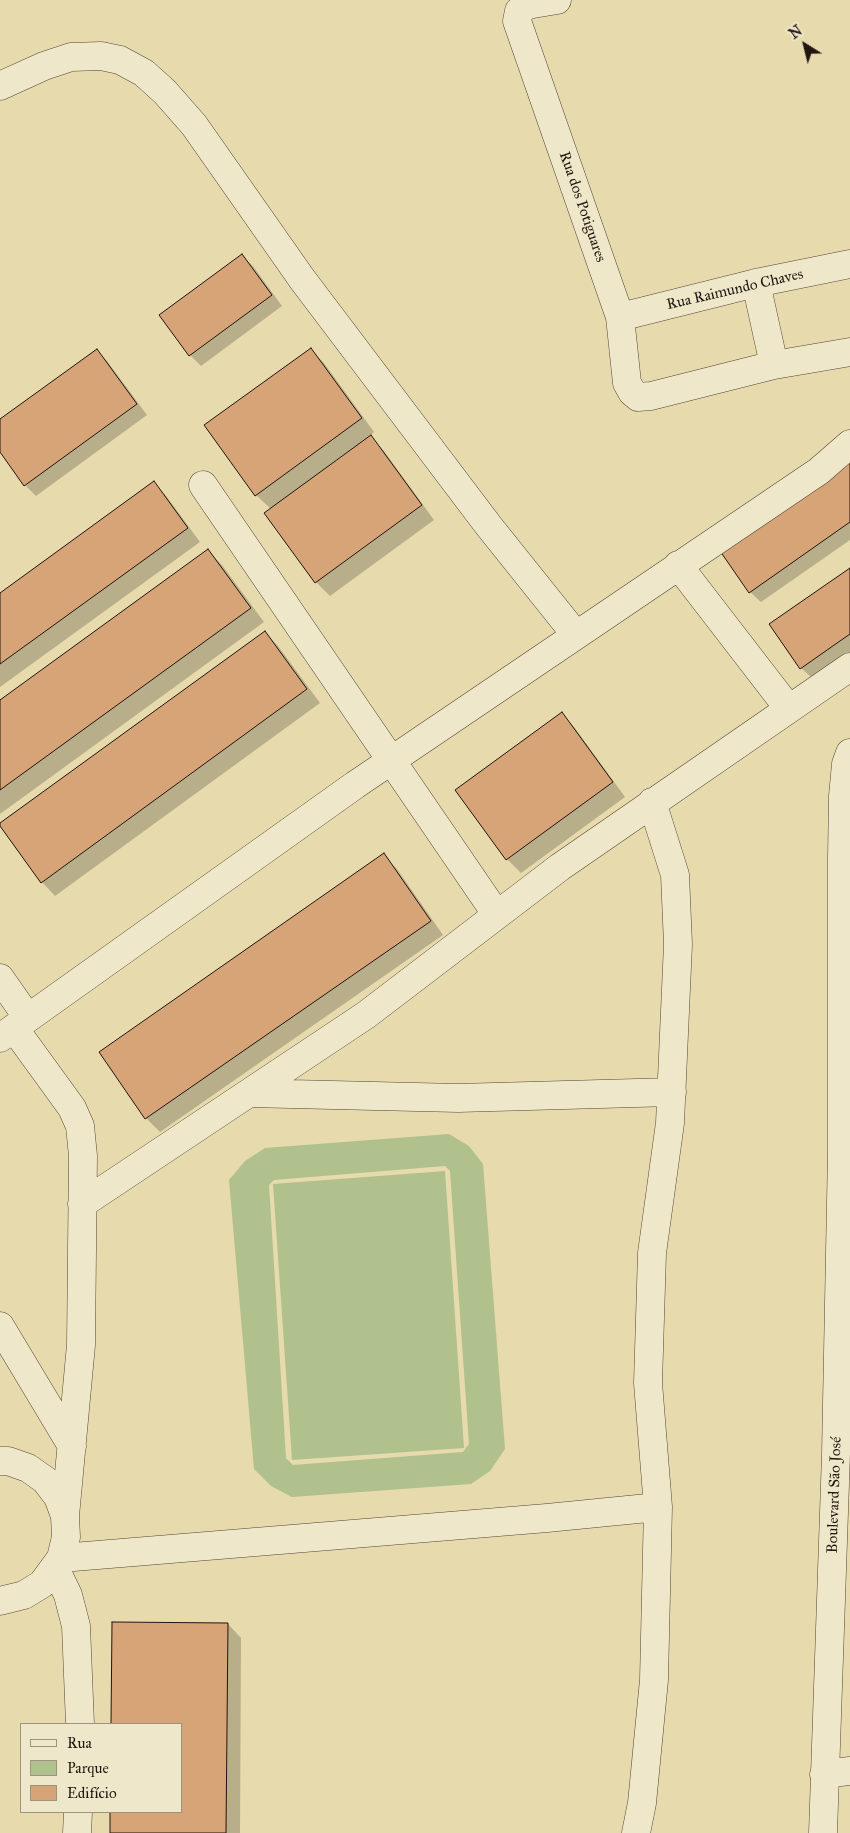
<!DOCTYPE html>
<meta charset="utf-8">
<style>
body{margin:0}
#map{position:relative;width:850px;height:1833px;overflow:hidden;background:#e7daac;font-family:"IM FELL Great Primer",serif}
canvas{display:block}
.legend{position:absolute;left:20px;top:1723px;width:162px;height:90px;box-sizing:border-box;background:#efe7c9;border:1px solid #9d937f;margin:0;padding:6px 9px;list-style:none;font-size:15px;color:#211510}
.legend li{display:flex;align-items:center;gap:10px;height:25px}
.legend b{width:25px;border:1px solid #9d937f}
.north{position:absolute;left:780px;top:20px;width:50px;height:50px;-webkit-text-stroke:4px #efe7c9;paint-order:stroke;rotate:324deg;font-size:14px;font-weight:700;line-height:20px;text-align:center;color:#211510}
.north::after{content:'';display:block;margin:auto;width:18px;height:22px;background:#211510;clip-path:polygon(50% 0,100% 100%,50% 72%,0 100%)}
</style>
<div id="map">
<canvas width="850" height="1833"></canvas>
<ul class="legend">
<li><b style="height:6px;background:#efe7c9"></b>Rua</li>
<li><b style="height:14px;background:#b0c18d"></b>Parque</li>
<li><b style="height:14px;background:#d6a476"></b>Edifício</li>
</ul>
<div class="north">N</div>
</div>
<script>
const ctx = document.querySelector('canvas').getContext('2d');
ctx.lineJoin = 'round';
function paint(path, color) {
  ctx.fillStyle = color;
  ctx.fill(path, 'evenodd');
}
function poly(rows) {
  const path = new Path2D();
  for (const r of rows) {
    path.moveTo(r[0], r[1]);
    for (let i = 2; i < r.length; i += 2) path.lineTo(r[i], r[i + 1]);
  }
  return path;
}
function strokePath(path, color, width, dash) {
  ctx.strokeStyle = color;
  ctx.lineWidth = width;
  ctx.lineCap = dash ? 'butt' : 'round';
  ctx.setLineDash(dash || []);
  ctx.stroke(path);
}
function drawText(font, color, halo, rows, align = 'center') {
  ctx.font = font + ' "IM FELL Great Primer",serif';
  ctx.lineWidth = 4;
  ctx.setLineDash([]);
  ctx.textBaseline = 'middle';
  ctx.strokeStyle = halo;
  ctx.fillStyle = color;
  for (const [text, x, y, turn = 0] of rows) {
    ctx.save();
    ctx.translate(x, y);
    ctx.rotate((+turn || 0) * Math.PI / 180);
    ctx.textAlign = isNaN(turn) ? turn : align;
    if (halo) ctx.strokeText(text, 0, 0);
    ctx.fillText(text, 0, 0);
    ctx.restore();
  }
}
paint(poly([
 [449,1134,469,1146,483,1164,505,1449,490,1471,471,1484,292,1497,271,1486,254,1469,229,1180,245,1161,265,1148],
 [445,1166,450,1171,469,1444,463,1452,293,1465,286,1458,269,1185,274,1180],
 [445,1171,464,1448,292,1460,273,1184]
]), '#b0c18d');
paint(poly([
 [242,256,253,266,282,306,201,366,190,355],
 [311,350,324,363,374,432,369,436,384,451,434,520,330,596,316,582,271,509,256,495],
 [97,351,107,361,147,415,36,496,25,485,0,450,0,421],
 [850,458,850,540,761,602,750,592],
 [154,483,167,497,200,542,0,687,0,595],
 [208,551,222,565,264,622,0,814,0,702],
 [850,570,850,652,812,678,801,668],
 [265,632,278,646,320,703,55,896,42,882],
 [562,714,575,728,625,797,521,873,507,859],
 [383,855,397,869,443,935,160,1132,146,1118],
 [114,1624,228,1624,241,1638,240,1833,111,1833,112,1812,181,1812,181,1724,113,1724]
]), '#0003');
const building = poly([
 [242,254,272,295,189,356,159,315,242,254],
 [311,348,362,418,255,496,204,425,311,348],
 [97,349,137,404,24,486,0,452,0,419,97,349],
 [371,435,422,505,315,583,264,513,371,435],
 [850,457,850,522,749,593,718,548,850,457],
 [154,481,188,528,0,664,0,593,154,481],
 [208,549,251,608,0,790,0,700,208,549],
 [850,568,850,634,800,669,769,624,850,568],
 [265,631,307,689,41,883,0,826,0,823,265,631],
 [562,712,613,782,506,860,455,790,562,712],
 [384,853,431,921,145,1119,99,1052,384,853],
 [112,1622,228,1623,226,1833,110,1833,110,1812,181,1812,181,1724,111,1724,112,1622]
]);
paint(building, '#d6a476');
strokePath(building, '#211510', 1);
const minor = poly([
 [557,0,527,5,519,11,517,21,620,317,627,383,632,392,638,397,651,396,774,365,850,352],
 [0,86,44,66,71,57,101,56,120,60,144,73,165,92,194,125,302,279,488,525,576,635],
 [756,283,774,365],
 [620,317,756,283,850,264],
 [203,485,497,915],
 [678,565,789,709],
 [0,978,28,1018],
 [0,1038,355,785,819,471,850,444],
 [249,1093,458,1098,672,1092],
 [82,1204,366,1015,560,867,850,667],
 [0,1326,72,1446],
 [0,1461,8,1461,28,1468,45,1480,58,1497,65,1516],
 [61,1558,547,1518,658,1507],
 [55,1568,68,1595,76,1626,80,1724],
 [0,1601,24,1595,42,1584,61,1558,66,1537,65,1516,81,1345,83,1156,80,1126,72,1108,14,1028],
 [824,1774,850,1771],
 [77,1833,78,1812],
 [636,1833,642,1803,654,1680,658,1507,648,1383,652,1253,670,1123,678,944,675,875,652,802],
 [823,1833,836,1454,842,1152,842,858,843,796,846,764,850,753]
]);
strokePath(minor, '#524637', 29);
strokePath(minor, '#efe7c9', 28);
drawText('15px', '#211510', '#efe7c9', [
 ["Rua dos Potiguares",582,207,71],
 ["Rua Raimundo Chaves",735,290,-13],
 ["Boulevard São José",835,1495,-88]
]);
</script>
